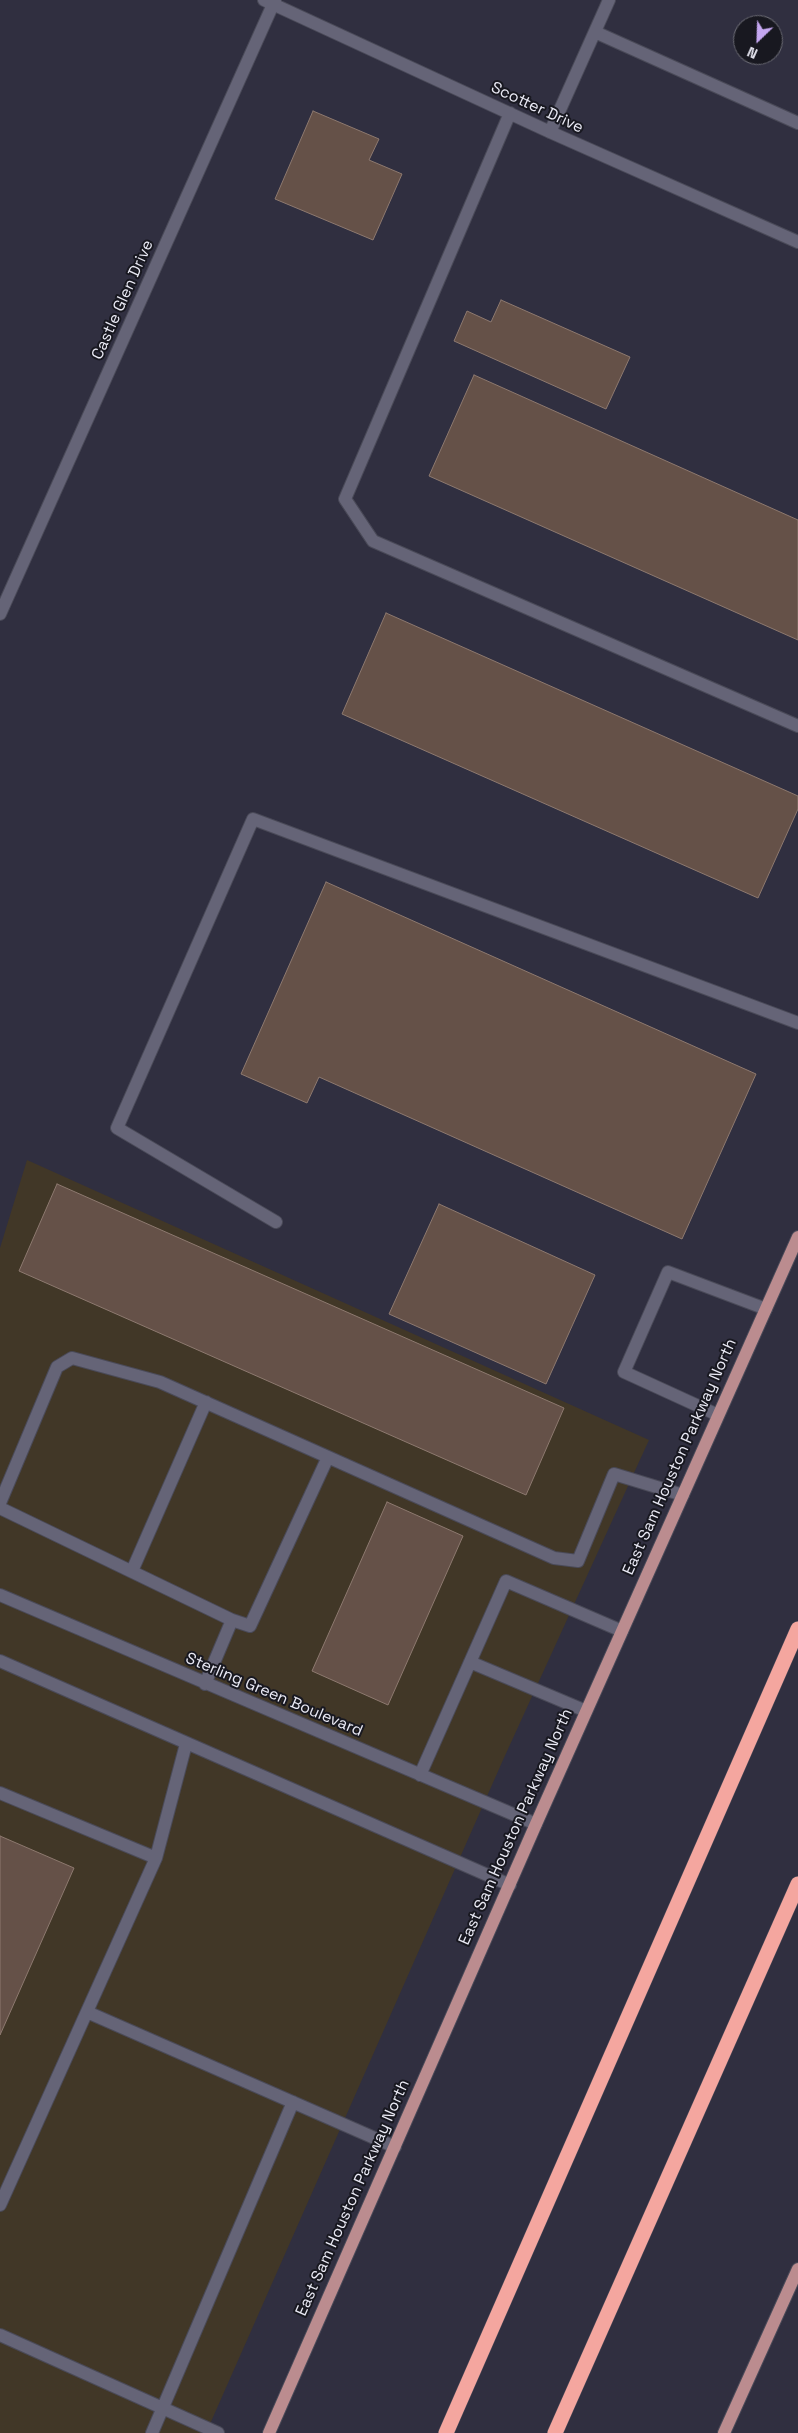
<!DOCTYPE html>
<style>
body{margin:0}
#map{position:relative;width:798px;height:2433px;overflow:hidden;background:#302f40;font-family:"Space Grotesk",sans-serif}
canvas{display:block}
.north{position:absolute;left:733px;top:15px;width:50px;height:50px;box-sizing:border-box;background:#181820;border:1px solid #6c6c75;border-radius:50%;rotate:204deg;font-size:14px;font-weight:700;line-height:20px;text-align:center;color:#eaeaf5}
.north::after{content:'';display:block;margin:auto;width:18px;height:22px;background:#c5a7f1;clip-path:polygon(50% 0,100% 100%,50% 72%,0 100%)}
</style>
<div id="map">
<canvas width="798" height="2433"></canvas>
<div class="north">N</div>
</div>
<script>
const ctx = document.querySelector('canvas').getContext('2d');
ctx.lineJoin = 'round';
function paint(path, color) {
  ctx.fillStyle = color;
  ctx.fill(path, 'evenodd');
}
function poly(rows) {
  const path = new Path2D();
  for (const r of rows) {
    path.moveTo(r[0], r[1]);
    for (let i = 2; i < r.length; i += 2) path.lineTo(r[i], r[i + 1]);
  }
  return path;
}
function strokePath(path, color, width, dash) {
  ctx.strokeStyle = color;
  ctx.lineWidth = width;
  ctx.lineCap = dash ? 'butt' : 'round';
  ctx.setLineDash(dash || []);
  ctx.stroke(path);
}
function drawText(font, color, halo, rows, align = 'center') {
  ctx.font = font + ' "Space Grotesk",sans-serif';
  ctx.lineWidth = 4;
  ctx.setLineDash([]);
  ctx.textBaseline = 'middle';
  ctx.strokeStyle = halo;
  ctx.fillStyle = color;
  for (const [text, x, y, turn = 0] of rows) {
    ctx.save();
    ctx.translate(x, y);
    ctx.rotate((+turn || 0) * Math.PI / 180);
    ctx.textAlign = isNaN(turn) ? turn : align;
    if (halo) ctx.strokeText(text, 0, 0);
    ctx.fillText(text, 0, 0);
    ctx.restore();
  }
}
paint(poly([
 [27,1160,649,1440,503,1760,206,2433,0,2433,0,1248]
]), '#413727');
const building = poly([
 [313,111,379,139,369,160,402,174,373,240,275,199,313,111],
 [501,300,630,357,606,409,454,341,467,311,491,322,501,300],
 [474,375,798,520,798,640,429,476,474,375],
 [386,613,798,796,798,809,758,898,342,714,386,613],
 [326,882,756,1074,682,1239,319,1077,307,1103,241,1074,326,882],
 [57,1184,564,1408,526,1495,19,1271,57,1184],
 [439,1204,595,1275,546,1384,389,1314,439,1204],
 [387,1502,463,1536,388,1705,312,1671,387,1502],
 [0,1836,74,1868,0,2035,0,1836]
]);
paint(building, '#655148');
strokePath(building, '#8d796f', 1);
const minor = poly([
 [264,0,550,132,798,242],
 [595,32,798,123],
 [510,113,345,499,373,541,798,726],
 [550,132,609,0],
 [0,614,275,0],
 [276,1222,117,1128,253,819,798,1023],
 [718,1415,624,1372,668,1272,766,1309],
 [0,1503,57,1367,72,1358,160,1382,554,1558,578,1561,614,1474,683,1495],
 [0,1508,232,1620],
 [132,1571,206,1402],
 [0,1595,536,1824],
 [0,1661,510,1885],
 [470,1662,586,1711],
 [205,1684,232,1620,250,1626,328,1457],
 [420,1775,506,1581,622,1631],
 [0,1793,156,1858],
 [87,2012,395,2147],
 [0,2205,156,1858,186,1744],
 [0,2335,218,2433],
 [152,2433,293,2102]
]);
const major = poly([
 [269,2433,536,1824,798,1237],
 [724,2433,798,2269]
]);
const highway = poly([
 [446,2433,798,1629],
 [555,2433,798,1884]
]);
strokePath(minor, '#4a4a58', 14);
strokePath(major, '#4a4a58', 14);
strokePath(highway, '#4a4a58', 16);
strokePath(minor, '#656477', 12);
strokePath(major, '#bb8c8f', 12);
strokePath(highway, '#f4a69f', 15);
drawText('16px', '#eaeaf5', '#181820', [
 ["Scotter Drive",537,108,25],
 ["Castle Glen Drive",123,300,-66],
 ["East Sam Houston Parkway North",680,1457,-66],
 ["Sterling Green Boulevard",274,1695,23],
 ["East Sam Houston Parkway North",516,1827,-66],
 ["East Sam Houston Parkway North",353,2198,-66]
]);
</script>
